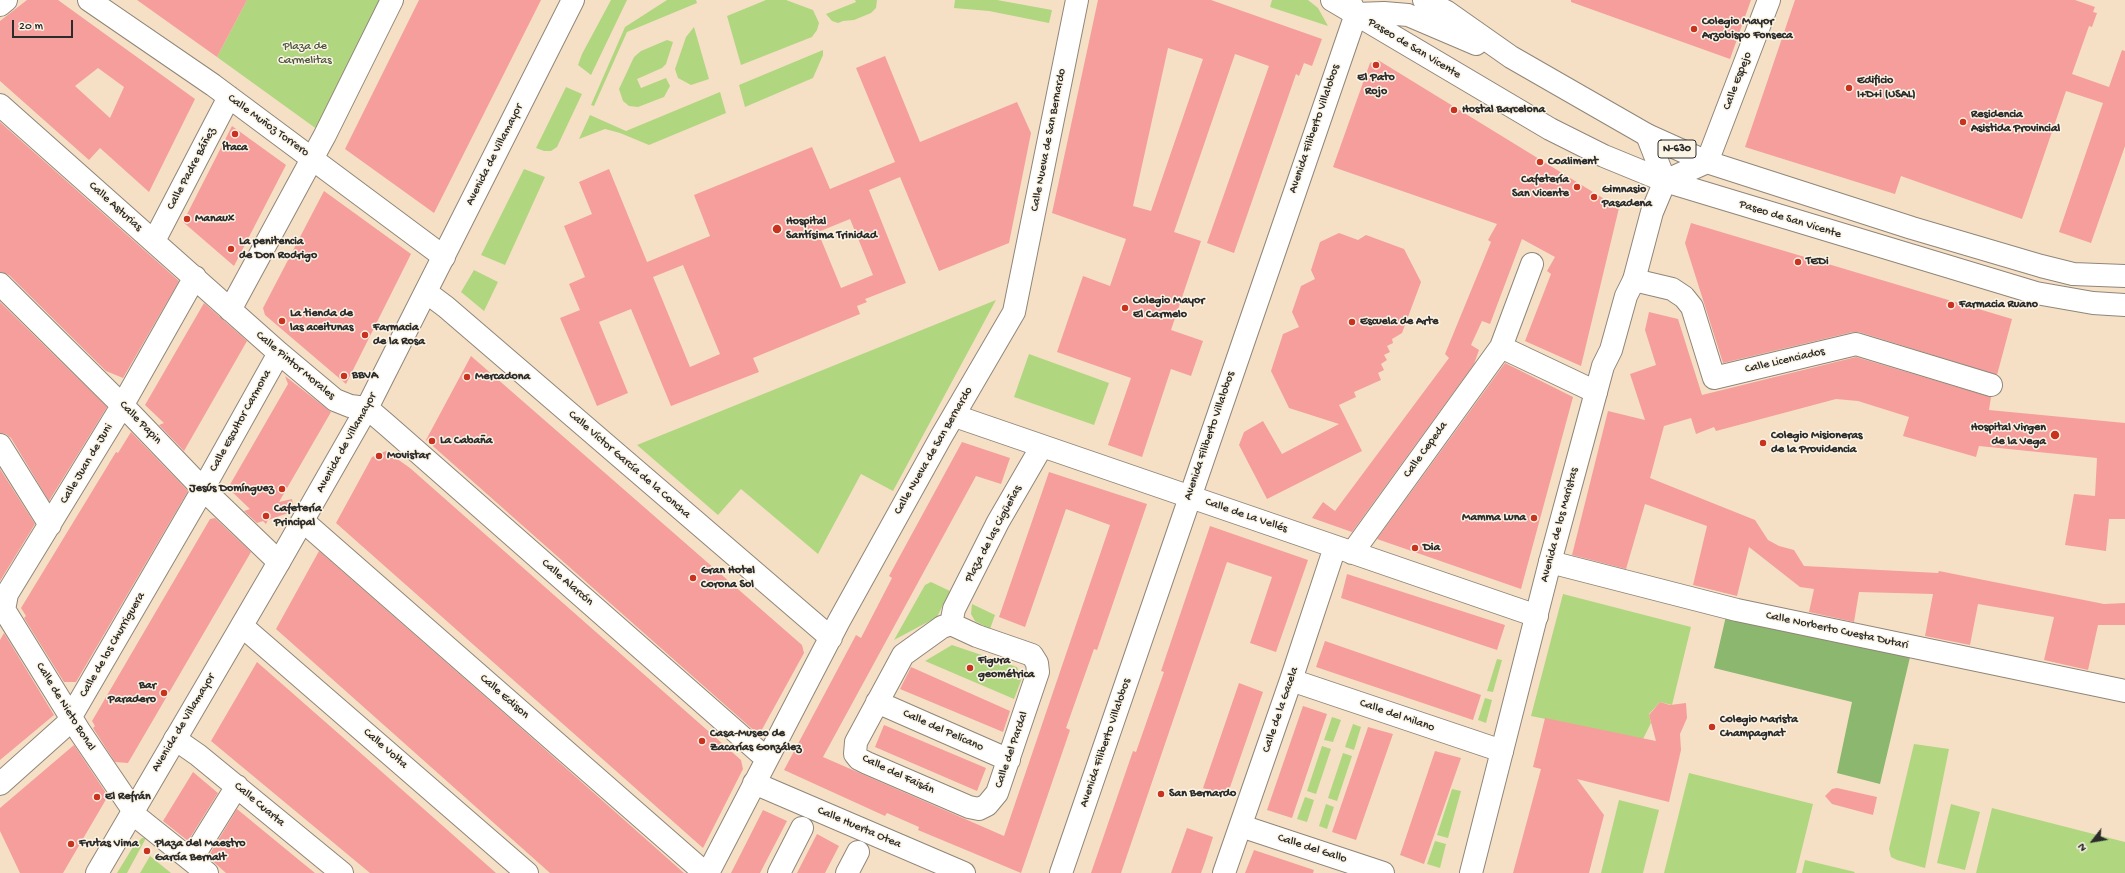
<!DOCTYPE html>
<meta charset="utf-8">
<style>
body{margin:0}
#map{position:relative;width:2125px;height:873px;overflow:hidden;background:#f5e0c6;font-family:"Gochi Hand",sans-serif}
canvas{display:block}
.north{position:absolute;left:2073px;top:821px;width:40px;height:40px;-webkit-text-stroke:3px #fcf5e5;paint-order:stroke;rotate:239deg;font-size:11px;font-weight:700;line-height:16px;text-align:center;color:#2b2b2b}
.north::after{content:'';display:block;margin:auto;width:14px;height:18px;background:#2b2b2b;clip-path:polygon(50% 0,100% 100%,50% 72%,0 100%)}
.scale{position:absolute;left:12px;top:20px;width:61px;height:18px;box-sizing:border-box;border:2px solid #2b2b2b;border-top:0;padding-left:5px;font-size:12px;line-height:14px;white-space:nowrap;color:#2b2b2b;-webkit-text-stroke:3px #fcf5e5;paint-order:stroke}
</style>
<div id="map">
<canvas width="2125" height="873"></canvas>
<div class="north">N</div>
<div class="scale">20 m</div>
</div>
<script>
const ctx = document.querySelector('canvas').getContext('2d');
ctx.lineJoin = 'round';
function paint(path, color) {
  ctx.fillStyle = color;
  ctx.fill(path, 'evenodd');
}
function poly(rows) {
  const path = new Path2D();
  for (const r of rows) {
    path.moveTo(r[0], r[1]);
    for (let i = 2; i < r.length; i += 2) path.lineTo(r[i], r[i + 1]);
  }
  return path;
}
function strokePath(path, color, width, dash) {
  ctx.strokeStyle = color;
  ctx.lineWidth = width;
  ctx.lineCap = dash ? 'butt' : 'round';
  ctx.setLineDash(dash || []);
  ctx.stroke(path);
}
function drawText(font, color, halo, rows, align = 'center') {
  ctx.font = font + ' "Gochi Hand",sans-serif';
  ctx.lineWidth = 3;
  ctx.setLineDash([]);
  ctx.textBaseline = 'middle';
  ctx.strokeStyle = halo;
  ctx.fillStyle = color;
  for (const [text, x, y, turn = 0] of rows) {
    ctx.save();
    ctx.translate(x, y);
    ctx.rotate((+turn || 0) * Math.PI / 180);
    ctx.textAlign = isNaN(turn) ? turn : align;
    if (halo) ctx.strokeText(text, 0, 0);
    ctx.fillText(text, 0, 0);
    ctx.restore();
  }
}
paint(poly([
 [247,0,392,0,325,135,217,57],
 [611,0,627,0,591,75,578,65,582,54],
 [667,0,696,0,697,3,627,32,594,106,591,105,625,27],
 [766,0,786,0,813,10,819,23,817,30,812,37,741,65,727,16],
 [855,0,877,0,876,8,871,13,854,20,843,21,838,23,832,21,826,14,856,2],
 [955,0,997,0,1052,10,1049,23,989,11,954,8],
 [1272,0,1308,0,1318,8,1328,26,1270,7],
 [694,27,709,79,691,85,678,78,675,69,686,37],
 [667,40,673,42,666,64,662,68,637,79,641,88,666,78,670,86,664,97,638,107,629,106,623,101,619,89,634,57,641,51],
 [823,50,823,55,813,78,745,107,739,85],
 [566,87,582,94,557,147,551,151,544,151,536,148],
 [720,92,726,113,649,145,620,133,605,129,579,139,590,115,626,131],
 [524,169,545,177,505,265,481,255],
 [474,270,498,282,484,311,461,292],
 [996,300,893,491,861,474,818,554,741,489,718,515,637,445],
 [1029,354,1109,383,1094,425,1014,397],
 [931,582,950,591,937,617,894,640,925,585],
 [1563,594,1691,627,1672,705,1660,702,1649,714,1651,723,1643,739,1531,716],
 [972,604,995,615,990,629,975,621,971,614],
 [952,645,1017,667,1022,678,1014,699,925,661],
 [1497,659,1502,660,1493,692,1487,691],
 [1485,698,1492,700,1486,723,1478,720],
 [1332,717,1341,720,1333,742,1324,740],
 [1353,724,1361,727,1354,750,1345,747],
 [1914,744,1949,749,1925,868,1897,860,1891,857,1889,849],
 [1322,746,1331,749,1316,794,1307,791],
 [1343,753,1352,756,1337,801,1328,798],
 [1689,773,1813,804,1796,873,1664,873],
 [1452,789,1461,791,1448,838,1437,835],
 [1305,797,1314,800,1307,822,1297,819],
 [1619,800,1659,810,1643,873,1601,873],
 [1326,804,1334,807,1327,829,1319,826],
 [1951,804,1980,812,1965,870,1937,863],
 [1992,808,2125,842,2125,873,1976,873],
 [142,838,146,838,127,873,117,873,133,847],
 [1435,841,1446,844,1440,868,1427,864],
 [150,856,171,873,140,873],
 [1805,860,1855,872,1854,873,1802,873]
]), '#b1d680');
paint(poly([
 [1726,616,1911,653,1880,784,1837,773,1852,702,1714,668]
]), '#8cb76e');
paint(poly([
 [27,0,58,0,195,99,149,192,100,148,89,160,0,81,0,21],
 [98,68,124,87,110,118,75,86],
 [137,0,247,0,217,57],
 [419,0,541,0,434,213,345,149],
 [1098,0,1211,0,1322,39,1312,66,1304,63,1299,76,1296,74,1234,253,1207,243,1269,66,1235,54,1174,232,1201,241,1171,330,1203,341,1191,376,1171,369,1142,457,1108,445,1131,378,1057,352,1083,276,1110,286,1126,239,1052,213],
 [1168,48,1203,59,1151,211,1133,206],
 [1571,0,1751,0,1730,59,1571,2],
 [1795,0,2075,0,2095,7,2093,12,2097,13,2092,27,2089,26,2072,74,2109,87,2122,50,2125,51,2125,146,2091,243,2059,232,2103,103,2066,91,2022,219,1901,176,1895,194,1745,147],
 [885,56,920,142,1017,102,1031,133,1009,243,939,271,900,177,869,190,906,283,865,299,867,302,857,306,860,314,753,358,759,372,671,406,631,309,599,322,628,393,597,406,560,318,580,310,569,284,585,277,564,226,592,214,579,182,609,169,647,262,710,236,694,195,812,147,830,189,895,162,856,68],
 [850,219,873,275,841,288,818,232],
 [683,265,720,354,690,367,653,277],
 [1378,60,1619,208,1581,366,1525,341,1551,274,1547,271,1555,257,1522,239,1490,324,1482,321,1471,345,1479,350,1474,364,1352,532,1312,518,1323,502,1335,511,1449,358,1445,354,1491,242,1488,240,1497,224,1333,167,1370,63],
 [0,122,179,281,123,378,106,371,9,275,0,272],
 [232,126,286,165,234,266,183,222],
 [324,191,411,254,346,384,265,315,263,308],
 [1691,223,2012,319,1997,375,1859,332,1853,332,1723,363,1685,243],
 [1339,233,1358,240,1366,235,1404,249,1421,282,1402,333,1392,339,1393,343,1387,346,1390,352,1384,355,1387,360,1381,364,1384,370,1378,373,1381,380,1354,392,1356,397,1339,405,1362,451,1267,499,1239,445,1244,432,1263,421,1282,454,1339,424,1289,408,1271,371,1283,334,1299,327,1292,312,1301,286,1315,279,1311,270,1320,242],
 [0,302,107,407,49,501,11,438,6,434,0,433],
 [204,303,247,341,184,451,159,425,164,423,145,405],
 [1649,312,1678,319,1702,395,1856,357,1991,397,1989,410,2125,423,2125,519,2109,519,2106,551,2065,545,2074,494,2095,496,2097,458,1979,446,1976,457,1903,436,1909,417,1858,401,1836,399,1716,431,1714,427,1696,434,1691,418,1664,426,1650,478,1755,520,1768,540,1779,546,1794,550,1804,566,1938,573,1939,571,2104,604,2125,603,2125,625,2098,625,2088,670,2044,660,2054,617,1978,604,1970,645,1925,636,1933,594,1859,592,1854,622,1809,612,1814,589,1800,587,1749,547,1737,596,1693,585,1707,526,1645,504,1626,569,1572,555,1608,411,1645,420,1630,374,1656,365,1645,330],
 [471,356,802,645,804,653,759,735,426,440],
 [1505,363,1573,397,1521,589,1377,539],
 [285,376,331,412,279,502,292,499,294,511,268,520,266,524,263,521,257,523,244,511,250,509,228,488,288,384],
 [131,432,188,491,76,682,64,682,24,618,26,616,21,608,116,452,118,453],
 [962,442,1010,458,1001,484,976,476,823,757,1004,836,1110,525,1066,509,1025,627,999,617,1049,472,1147,504,1097,650,1094,649,1066,728,1070,730,1021,873,918,830,919,827,887,813,885,816,784,770,856,635,861,638,892,578,889,576],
 [386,451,410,468,741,760,743,769,703,848,336,523,372,457],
 [0,469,35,524,0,581],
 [215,518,251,552,128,763,115,762,93,728,95,726,92,721,210,519],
 [1210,526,1308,560,1276,652,1250,643,1272,577,1227,562,1121,873,1091,873,1133,751,1136,752,1164,672,1161,671],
 [319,551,514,722,684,873,550,873,276,629],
 [1347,574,1505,625,1497,650,1341,598],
 [4,633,54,715,0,760,0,640],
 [1325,641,1481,695,1473,720,1316,667],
 [257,662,347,741,496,873,370,873,211,741],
 [911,667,1010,711,1003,732,900,689],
 [1239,683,1263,692,1227,796,1203,788],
 [1660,702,1670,705,1686,703,1687,718,1680,734,1681,750,1669,802,1577,779,1604,815,1589,873,1513,873,1541,769,1533,767,1545,718,1656,741,1649,715],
 [1303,706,1327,714,1292,818,1267,810],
 [884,725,986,768,977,791,875,747],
 [1368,727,1393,734,1356,840,1332,832],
 [74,745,108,796,63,873,20,873,0,831,0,808],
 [1435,751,1461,758,1424,864,1400,855],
 [193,772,218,793,188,841,163,821],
 [1837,788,1877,797,1873,815,1832,804,1825,796,1832,789],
 [237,809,299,860,315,873,226,873,208,857],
 [763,810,787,821,760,873,731,873],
 [1187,828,1213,837,1205,862,1201,873,1171,873],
 [817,834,839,846,825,873,797,873],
 [1254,850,1314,870,1313,873,1245,873]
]), '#f59e9c');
const minor = poly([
 [89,0,213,85,444,257],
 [0,105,279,353,335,400,350,406,367,408,388,426,767,759],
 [1707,162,1769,0],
 [154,241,229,97],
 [1634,280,1672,289,1684,297,1692,307,1714,378,1856,344,1991,385],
 [0,284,133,416,203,489,279,562],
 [426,292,446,307,831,638],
 [230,310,325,135,392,0],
 [1501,347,1596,392],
 [955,416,1537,616],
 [0,445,50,525],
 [303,521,705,873],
 [1352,553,1501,347,1532,264],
 [1550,562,1737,610,2125,691],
 [0,603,80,732,133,810],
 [0,613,4,610,7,594,122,406,195,277],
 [951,624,977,636,1032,655,1037,663,1038,672,997,793,987,805,979,809,969,807,867,763,859,759,855,754,856,742,903,655,942,627,951,624],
 [951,624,954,609,998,522,1042,446],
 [242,626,527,873],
 [1291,680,1502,751],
 [877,702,1009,760],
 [175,739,198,755,342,873],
 [754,783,964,873],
 [0,784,66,725,198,498,279,353],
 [132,813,207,873],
 [1241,826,1383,873],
 [191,860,237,786],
 [708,873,839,621,941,437,1014,312,1077,0],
 [779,873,802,828],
 [847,873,858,852],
 [1224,873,1291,680,1335,547]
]);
const major = poly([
 [0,5,6,0],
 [1647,135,1665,181],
 [97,873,279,562,367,408,573,0],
 [1061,873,1356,14,1349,0],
 [1471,873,1550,562,1596,392,1603,366,1611,350,1626,296,1634,280,1652,212,1665,181,1707,162]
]);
const highway = poly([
 [1332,0,1550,129,1604,156,1665,181,2036,293,2093,303,2125,305],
 [1424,0,1447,12,1511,57,1647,135,1707,162,1912,228,2041,266,2073,274,2125,276],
 [1356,14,1384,13,1408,15,1476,44]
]);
strokePath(minor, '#908678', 24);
strokePath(major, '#908678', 24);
strokePath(highway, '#908678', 24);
strokePath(minor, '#fff', 22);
strokePath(major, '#fff', 22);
strokePath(highway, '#fff', 22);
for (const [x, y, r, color] of [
 [1694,29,4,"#c8321e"],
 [1376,65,4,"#c8321e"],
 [1849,88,4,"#c8321e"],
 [1454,110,4,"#c8321e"],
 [1963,122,4,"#c8321e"],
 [235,134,4,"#c8321e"],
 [1540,162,4,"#c8321e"],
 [1577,187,4,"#c8321e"],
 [1594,197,4,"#c8321e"],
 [187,219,4,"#c8321e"],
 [777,229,5,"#c8321e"],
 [231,249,4,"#c8321e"],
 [1798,262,4,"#c8321e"],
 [1951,305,4,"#c8321e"],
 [1125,308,4,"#c8321e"],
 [282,321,4,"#c8321e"],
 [1352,322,4,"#c8321e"],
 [365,335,4,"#c8321e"],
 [344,376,4,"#c8321e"],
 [467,377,4,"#c8321e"],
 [2055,435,5,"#c8321e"],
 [432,441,4,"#c8321e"],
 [1763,443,4,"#c8321e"],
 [379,456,4,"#c8321e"],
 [282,489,4,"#c8321e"],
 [266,516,4,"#c8321e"],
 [1534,518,4,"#c8321e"],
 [1415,548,4,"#c8321e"],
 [693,578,4,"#c8321e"],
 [970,668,4,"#c8321e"],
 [164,693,4,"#c8321e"],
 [1712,727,4,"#c8321e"],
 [702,741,4,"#c8321e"],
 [1161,794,4,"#c8321e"],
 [97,797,4,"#c8321e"],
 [71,844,4,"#c8321e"],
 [147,851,4,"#c8321e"]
]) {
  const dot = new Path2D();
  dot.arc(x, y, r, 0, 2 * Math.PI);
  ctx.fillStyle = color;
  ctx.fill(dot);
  strokePath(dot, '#fcf5e5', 1.5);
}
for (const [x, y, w] of [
 [1677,149,38]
]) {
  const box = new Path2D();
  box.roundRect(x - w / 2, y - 9, w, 18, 3);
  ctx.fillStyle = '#fcf5e5';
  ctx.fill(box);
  strokePath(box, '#2b2b2b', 1);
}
drawText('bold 11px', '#2b2b2b', null, [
 ["N-630",1677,149]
]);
drawText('bold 12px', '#2b2b2b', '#fcf5e5', [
 ["Colegio Mayor",1702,22],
 ["Arzobispo Fonseca",1702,36],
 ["El Pato",1376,78,"center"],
 ["Rojo",1376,92,"center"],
 ["Edificio",1857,81],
 ["I+D+i (USAL)",1857,95],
 ["Hostal Barcelona",1462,110],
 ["Residencia",1971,115],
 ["Asistida Provincial",1971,129],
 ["Ítaca",235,148,"center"],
 ["Coaliment",1548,162],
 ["Cafetería",1569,180,"right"],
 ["San Vicente",1569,194,"right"],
 ["Gimnasio",1602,190],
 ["Pasadena",1602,204],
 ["Manaux",195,219],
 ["Hospital",786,222],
 ["Santísima Trinidad",786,236],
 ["La penitencia",239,242],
 ["de Don Rodrigo",239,256],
 ["TEDi",1806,262],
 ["Colegio Mayor",1133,301],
 ["El Carmelo",1133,315],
 ["Farmacia Ruano",1959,305],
 ["La tienda de",290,314],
 ["las aceitunas",290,328],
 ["Escuela de Arte",1360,322],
 ["Farmacia",373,328],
 ["de la Rosa",373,342],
 ["BBVA",352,376],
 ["Mercadona",475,377],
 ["Hospital Virgen",2046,428,"right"],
 ["de la Vega",2046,442,"right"],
 ["Colegio Misioneras",1771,436],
 ["de la Providencia",1771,450],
 ["La Cabaña",440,441],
 ["Movistar",387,456],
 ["Jesús Domínguez",274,489,"right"],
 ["Cafetería",274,509],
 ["Principal",274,523],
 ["Mamma Luna",1526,518,"right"],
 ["Dia",1423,548],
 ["Gran Hotel",701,571],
 ["Corona Sol",701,585],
 ["Figura",978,661],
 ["geométrica",978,675],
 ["Bar",156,686,"right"],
 ["Paradero",156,700,"right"],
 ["Colegio Marista",1720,720],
 ["Champagnat",1720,734],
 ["Casa-Museo de",710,734],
 ["Zacarías González",710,748],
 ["San Bernardo",1169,794],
 ["El Refrán",105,797],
 ["Frutas Vima",79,844],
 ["Plaza del Maestro",155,844],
 ["García Bernalt",155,858]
], 'left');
drawText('12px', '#4c5640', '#fcf5e5', [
 ["Plaza de",305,47],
 ["Carmelitas",305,61]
]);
drawText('12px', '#2b2b2b', '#fcf5e5', [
 ["Paseo de San Vicente",1414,49,31],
 ["Calle Espejo",1738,81,-69],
 ["Calle Muñoz Torrero",268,126,36],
 ["Avenida Filiberto Villalobos",1315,129,-71],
 ["Calle Nueva de San Bernardo",1049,140,-79],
 ["Avenida de Villamayor",495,155,-63],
 ["Calle Padre Báñez",192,169,-62],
 ["Calle Asturias",115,207,42],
 ["Paseo de San Vicente",1790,220,17],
 ["Calle Licenciados",1785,361,-13],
 ["Calle Pintor Morales",295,366,40],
 ["Calle Escultor Carmona",241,421,-61],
 ["Calle Papin",140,423,46],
 ["Avenida Filiberto Villalobos",1210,436,-71],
 ["Avenida de Villamayor",347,443,-61],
 ["Calle Cepeda",1426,450,-54],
 ["Calle Nueva de San Bernardo",934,451,-60],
 ["Calle Juan de Juni",87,464,-59],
 ["Calle Víctor García de la Concha",629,465,41],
 ["Calle de La Vellés",1246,516,19],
 ["Avenida de los Maristas",1560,525,-75],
 ["Plaza de las Cigüeñas",994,534,-62],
 ["Calle Alarcón",567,583,41],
 ["Calle Norberto Cuesta Dutari",1837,631,12],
 ["Calle de los Churriguera",113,645,-60],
 ["Calle Edison",504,697,41],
 ["Calle de Nieto Bonal",65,707,58],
 ["Calle de la Gacela",1281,710,-71],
 ["Calle del Milano",1397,716,19],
 ["Avenida de Villamayor",184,723,-59],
 ["Calle del Pelícano",943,731,24],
 ["Avenida Filiberto Villalobos",1106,743,-71],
 ["Calle Volta",385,749,41],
 ["Calle del Pardal",1012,750,-71],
 ["Calle del Faisán",898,775,25],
 ["Calle Cuarta",259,805,40],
 ["Calle Huerta Otea",859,828,23],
 ["Calle del Gallo",1312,849,18]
]);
</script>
